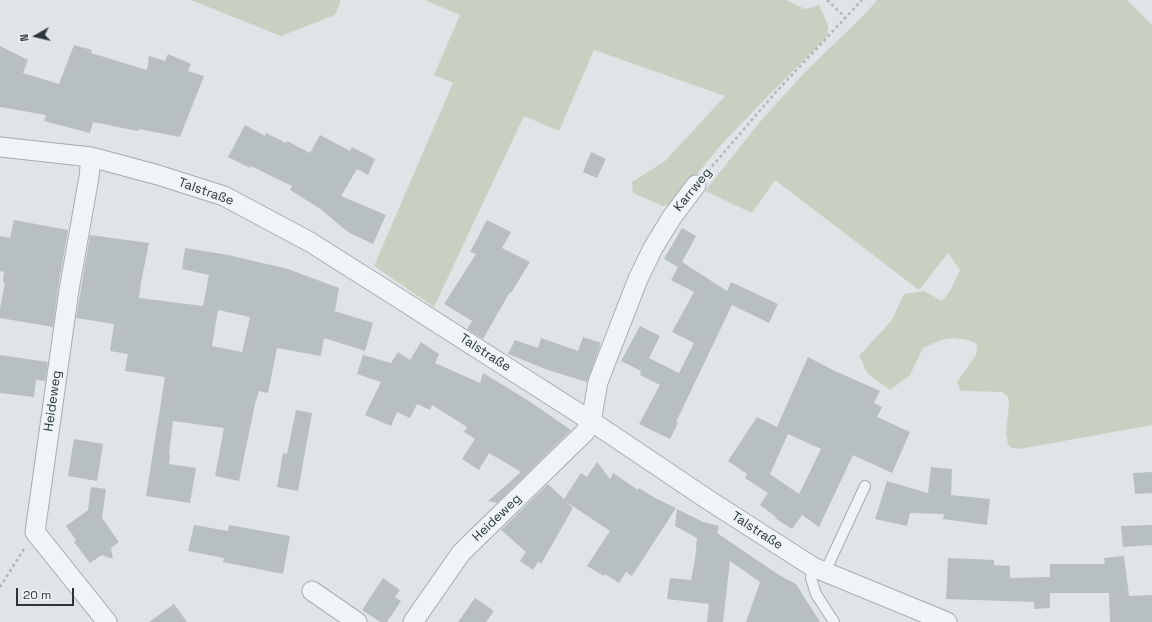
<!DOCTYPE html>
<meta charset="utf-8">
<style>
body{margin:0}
#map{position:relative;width:1152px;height:622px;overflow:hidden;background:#dfe4e7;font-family:"Space Grotesk",sans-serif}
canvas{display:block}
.north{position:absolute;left:16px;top:16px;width:40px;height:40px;-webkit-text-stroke:3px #eef3f5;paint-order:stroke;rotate:262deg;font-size:11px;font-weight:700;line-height:16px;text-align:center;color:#2a363c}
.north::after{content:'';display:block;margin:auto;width:14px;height:18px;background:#2a363c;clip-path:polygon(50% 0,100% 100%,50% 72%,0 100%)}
.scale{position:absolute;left:16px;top:588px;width:58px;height:18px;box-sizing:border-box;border:2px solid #2a363c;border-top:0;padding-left:5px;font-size:12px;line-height:14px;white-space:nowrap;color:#2a363c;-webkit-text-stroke:3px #eef3f5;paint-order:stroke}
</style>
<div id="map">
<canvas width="1152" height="622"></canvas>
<div class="north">N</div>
<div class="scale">20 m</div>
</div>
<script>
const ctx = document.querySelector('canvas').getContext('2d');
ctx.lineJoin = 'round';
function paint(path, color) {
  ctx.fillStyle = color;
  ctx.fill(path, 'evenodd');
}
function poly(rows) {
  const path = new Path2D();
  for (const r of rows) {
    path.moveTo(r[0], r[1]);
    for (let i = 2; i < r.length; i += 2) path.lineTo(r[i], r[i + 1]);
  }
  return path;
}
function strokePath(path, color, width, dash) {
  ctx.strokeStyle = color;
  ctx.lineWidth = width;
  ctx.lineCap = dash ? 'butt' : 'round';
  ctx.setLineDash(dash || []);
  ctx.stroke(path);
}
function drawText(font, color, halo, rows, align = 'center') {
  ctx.font = font + ' "Space Grotesk",sans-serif';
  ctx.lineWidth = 4;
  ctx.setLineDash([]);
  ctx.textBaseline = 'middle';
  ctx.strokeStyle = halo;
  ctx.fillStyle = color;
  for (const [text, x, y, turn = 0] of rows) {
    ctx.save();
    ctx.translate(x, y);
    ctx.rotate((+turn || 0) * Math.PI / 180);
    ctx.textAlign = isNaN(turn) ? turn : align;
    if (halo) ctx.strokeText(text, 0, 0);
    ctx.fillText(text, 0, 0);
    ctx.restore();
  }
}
paint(poly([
 [191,0,341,0,335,15,281,36],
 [425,0,786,0,805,9,819,5,828,25,828,33,825,39,763,101,721,145,673,204,663,206,633,193,632,182,665,161,725,96,594,50,559,131,524,116,434,307,374,266,453,83,434,75,460,15],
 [877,0,1127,0,1152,25,1152,425,1019,449,1012,448,1008,445,1006,433,1009,405,1008,397,1002,392,961,391,957,382,976,355,977,344,968,340,953,338,941,340,923,348,910,375,890,390,868,374,859,356,892,320,904,294,924,291,942,301,950,291,960,270,948,253,919,290,775,180,752,213,705,191,758,124,804,73,867,12]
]), '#c9d0c1');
paint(poly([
 [74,45,92,50,91,53,147,70,149,56,165,61,168,54,191,64,188,71,204,76,180,137,139,129,138,131,93,122,90,133,44,121,46,115,0,107,0,46,28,60,23,73,59,84],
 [245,125,265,136,266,133,286,143,287,141,310,153,320,135,350,151,352,147,375,159,368,175,357,169,341,196,386,215,373,244,348,232,319,208,290,190,292,186,251,166,250,168,228,157],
 [591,152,606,159,597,178,583,172],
 [14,220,68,230,58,288,53,327,0,318,0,308,5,283,3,282,4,272,0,271,0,236,10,238],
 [487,220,511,232,502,248,530,262,511,293,510,292,483,339,467,329,472,321,444,304,476,254,470,252],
 [682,228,696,236,682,262,727,291,731,282,778,304,769,323,732,305,676,422,678,423,670,439,639,424,660,385,640,375,641,371,621,361,640,326,660,336,649,358,679,373,694,343,672,332,694,292,671,280,678,267,664,259],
 [90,235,149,243,141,282,139,298,203,306,209,275,182,269,185,248,228,255,288,269,339,288,335,311,373,323,365,351,324,338,321,356,277,348,268,393,259,391,255,404,239,481,215,476,224,428,173,421,169,453,170,454,169,464,196,468,190,503,146,496,165,377,125,371,128,354,110,351,114,324,76,318],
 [218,310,250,317,242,352,212,346],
 [583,337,601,343,587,382,548,370,508,354,515,340,538,348,541,338,578,351],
 [421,342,439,354,435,363,480,383,483,373,529,401,571,430,497,503,488,501,521,472,489,453,479,470,462,459,475,439,464,432,467,427,432,405,430,410,417,404,410,418,397,412,391,426,365,415,381,382,357,374,363,355,391,363,398,352,410,360],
 [0,355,48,362,45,381,36,380,34,397,0,393],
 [808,357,833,370,880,391,874,403,882,407,877,417,910,432,892,473,853,455,819,527,802,515,792,529,775,518,776,517,760,505,768,493,745,478,747,474,728,461,757,417,777,427],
 [788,434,821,449,799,494,770,474],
 [296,410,312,413,298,491,277,487,283,453,287,454],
 [74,439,103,444,97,481,68,476],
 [597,462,610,479,613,473,638,490,639,488,657,499,676,508,632,576,626,572,619,583,605,574,604,576,587,566,610,531,565,501,573,508,541,564,538,562,533,570,520,561,526,552,501,530,548,484,564,499,581,473,587,477],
 [931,467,952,469,951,495,990,499,987,525,943,519,944,514,910,513,907,526,875,519,887,481,928,493],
 [1152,472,1152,493,1135,494,1133,473],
 [91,487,106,489,102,518,119,542,111,548,113,559,102,555,90,563,74,542,76,540,66,526,88,510],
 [677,509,703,522,719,526,717,533,779,575,796,584,820,622,746,622,760,582,730,561,723,622,707,622,709,604,667,599,670,578,691,580,695,560,697,538,675,526],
 [194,525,228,531,229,525,290,536,283,574,223,562,224,558,188,551],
 [1152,525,1152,545,1123,547,1121,526],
 [1124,556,1129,596,1152,595,1152,622,1110,622,1109,593,1050,593,1050,608,1034,609,1034,602,946,599,948,558,994,560,994,565,1010,566,1010,578,1050,577,1050,564,1105,564,1104,558],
 [383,578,400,590,395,597,401,601,387,622,380,622,362,610],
 [475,598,494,611,486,622,458,622],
 [174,604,187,622,149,622]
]), '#b7bfc3');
const service = poly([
 [813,567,811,578,816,594,834,622],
 [825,572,865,486]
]);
const minor = poly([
 [0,147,91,157,158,175,224,196,310,242,389,292,591,421,707,499,813,567,947,622],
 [91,157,89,177,69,290,35,532,107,622],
 [312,591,357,622],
 [413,622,461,553,585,432,591,421,598,382,638,279,653,248,672,217,696,185]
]);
strokePath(service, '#a5acb0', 12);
strokePath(minor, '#a5acb0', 21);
strokePath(poly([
 [827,0,845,17],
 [708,171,775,93,862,0],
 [0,587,24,549]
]), '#b1b7ba', 2.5, [3, 3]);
strokePath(service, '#f1f4f6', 10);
strokePath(minor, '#f1f4f6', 19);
drawText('13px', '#2a363c', '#eef3f5', [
 ["Karrweg",693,190,-51],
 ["Talstraße",206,192,20],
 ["Talstraße",485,353,33],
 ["Heideweg",53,401,-82],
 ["Heideweg",497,518,-44],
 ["Talstraße",757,531,33]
]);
</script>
